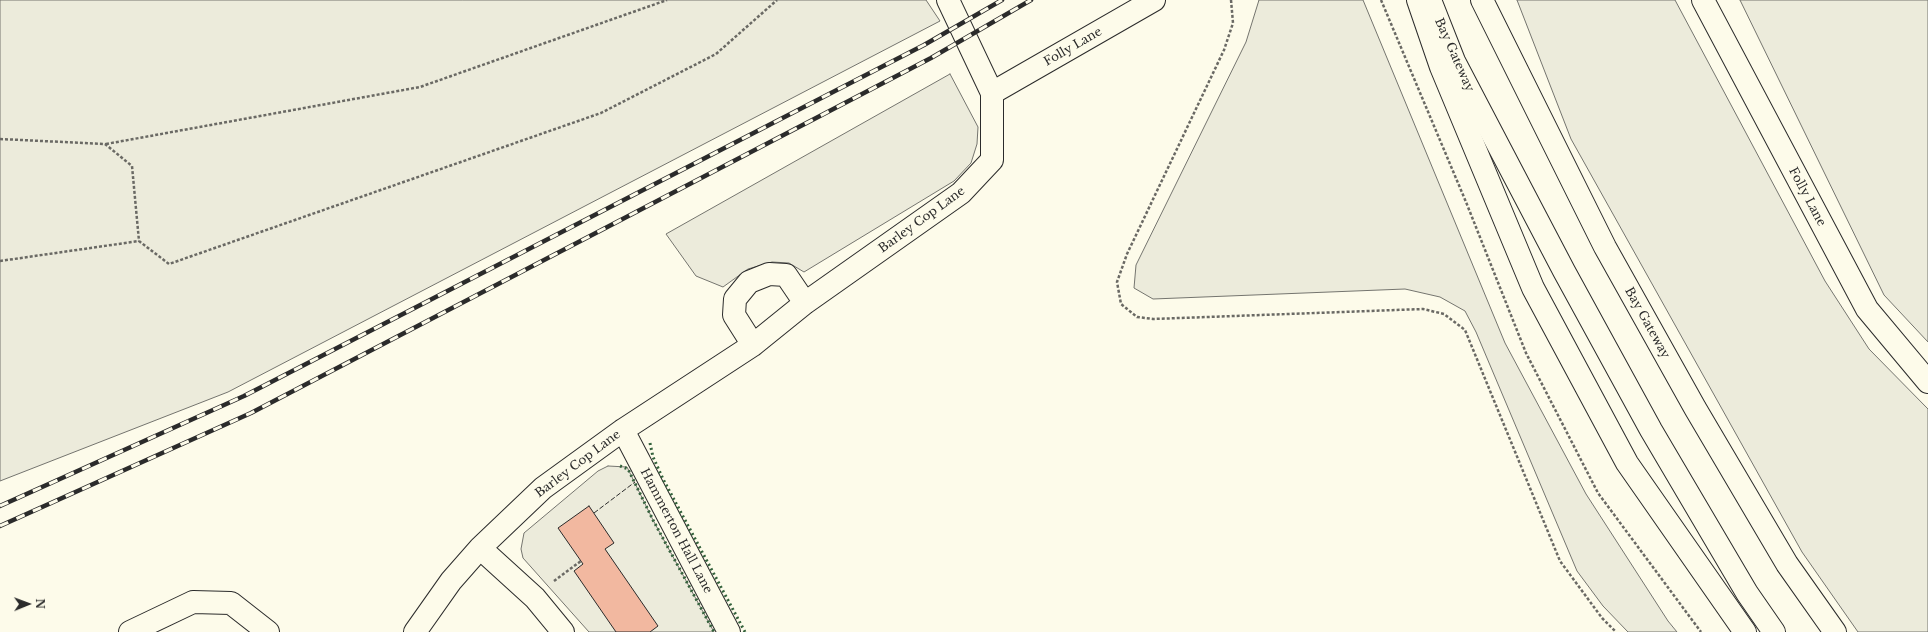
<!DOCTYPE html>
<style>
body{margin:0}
#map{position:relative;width:1928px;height:632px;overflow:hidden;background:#fdfbea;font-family:"Libre Baskerville",serif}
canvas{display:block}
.north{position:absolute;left:8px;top:584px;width:40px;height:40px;-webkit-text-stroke:3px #fdfbea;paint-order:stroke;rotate:89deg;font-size:11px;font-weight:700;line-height:16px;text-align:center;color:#2b2b2b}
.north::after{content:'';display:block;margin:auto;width:14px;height:18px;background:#2b2b2b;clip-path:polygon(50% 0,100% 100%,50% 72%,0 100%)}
</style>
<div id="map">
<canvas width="1928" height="632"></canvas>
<div class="north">N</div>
</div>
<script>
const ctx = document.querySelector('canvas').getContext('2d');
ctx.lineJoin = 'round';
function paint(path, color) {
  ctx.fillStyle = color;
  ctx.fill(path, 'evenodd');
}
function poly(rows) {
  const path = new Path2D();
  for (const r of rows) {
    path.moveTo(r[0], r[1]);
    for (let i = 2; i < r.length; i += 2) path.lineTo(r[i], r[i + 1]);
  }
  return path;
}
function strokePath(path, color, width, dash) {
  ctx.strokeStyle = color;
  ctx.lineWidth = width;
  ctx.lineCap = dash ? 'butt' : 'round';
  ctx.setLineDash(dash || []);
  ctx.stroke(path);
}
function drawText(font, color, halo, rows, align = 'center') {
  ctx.font = font + ' "Libre Baskerville",serif';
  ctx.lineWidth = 3;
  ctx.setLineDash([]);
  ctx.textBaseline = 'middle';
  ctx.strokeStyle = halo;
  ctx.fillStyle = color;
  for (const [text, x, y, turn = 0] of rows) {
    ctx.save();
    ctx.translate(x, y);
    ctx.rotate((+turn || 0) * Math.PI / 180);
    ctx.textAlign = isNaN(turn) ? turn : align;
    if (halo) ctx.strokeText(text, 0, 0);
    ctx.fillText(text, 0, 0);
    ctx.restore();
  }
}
const green = poly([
 [0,0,926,0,940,21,228,392,0,481,0,0],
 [1259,0,1363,0,1505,343,1586,494,1668,621,1677,632,1628,632,1603,606,1577,571,1476,332,1465,311,1440,297,1405,289,1153,299,1134,288,1136,265,1246,42,1259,0],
 [1517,0,1675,0,1825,281,1869,349,1928,409,1928,632,1858,632,1802,552,1571,139,1517,0],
 [1740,0,1928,0,1928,342,1884,295,1740,0],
 [950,74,978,127,977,144,971,163,954,181,804,272,789,263,772,262,748,269,723,287,696,276,666,234,950,74],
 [608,466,627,467,628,469,653,520,714,632,589,632,523,558,521,549,524,533,598,471,608,466]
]);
paint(green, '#ecebdb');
strokePath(green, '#74746e', 1);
const building = poly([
 [589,506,614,543,605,549,658,626,650,632,616,632,574,571,583,564,558,528,589,506]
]);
paint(building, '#f2b8a0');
strokePath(building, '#2b2b2b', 1);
const minor = poly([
 [1418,0,1441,67,1533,288,1627,463,1745,632],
 [1703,0,1867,309,1928,382],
 [992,93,1154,0],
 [753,345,734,315,735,299,749,282,769,274,786,275,805,303],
 [623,430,729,632],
 [480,548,535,598,563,632],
 [130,632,193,602,231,603,268,632],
 [415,632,451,581,480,548,543,488,623,430,753,345,805,303,961,193,992,160,992,93,948,0]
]);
const highway = poly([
 [1430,0,1454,61,1564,271,1651,430,1747,593,1774,632],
 [1482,0,1605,247,1695,408,1787,564,1835,632]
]);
strokePath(minor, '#2b2b2b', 24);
strokePath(highway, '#2b2b2b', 24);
strokePath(poly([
 [1231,0,1233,23,1224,50,1127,254,1117,282,1121,304,1137,317,1153,319,1423,309,1444,314,1465,330,1560,561,1602,618,1616,632],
 [1381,0,1466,202,1526,353,1598,493,1701,632],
 [0,139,105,144,132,166,139,241,169,264,601,113,716,54,777,0],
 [106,144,420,87,667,0],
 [0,261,139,241],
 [554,581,581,561]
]), '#6a6964', 2.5, [3, 2]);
strokePath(minor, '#fdfbea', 22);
strokePath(highway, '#fdfbea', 22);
const rail = poly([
 [0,506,244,396,924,45,1002,0],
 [0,526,251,413,931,58,1031,0]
]);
strokePath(rail, '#2b2b2b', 4.5);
strokePath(rail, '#fdfbea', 3, [9]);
strokePath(poly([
 [650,443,653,457,663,479,745,632],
 [620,466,628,469,653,520,714,632]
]), '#34623c', 3, [2, 3]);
strokePath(poly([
 [594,513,635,482]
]), '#2b2b2b', 1, [5, 2]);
drawText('12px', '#2b2b2b', '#fdfbea', [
 ["Folly Lane",1073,47,-30],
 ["Bay Gateway",1454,55,66],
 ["Folly Lane",1807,197,62],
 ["Barley Cop Lane",922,220,-36],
 ["Bay Gateway",1647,323,61],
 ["Barley Cop Lane",578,464,-37],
 ["Hammerton Hall Lane",676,531,62]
]);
</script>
